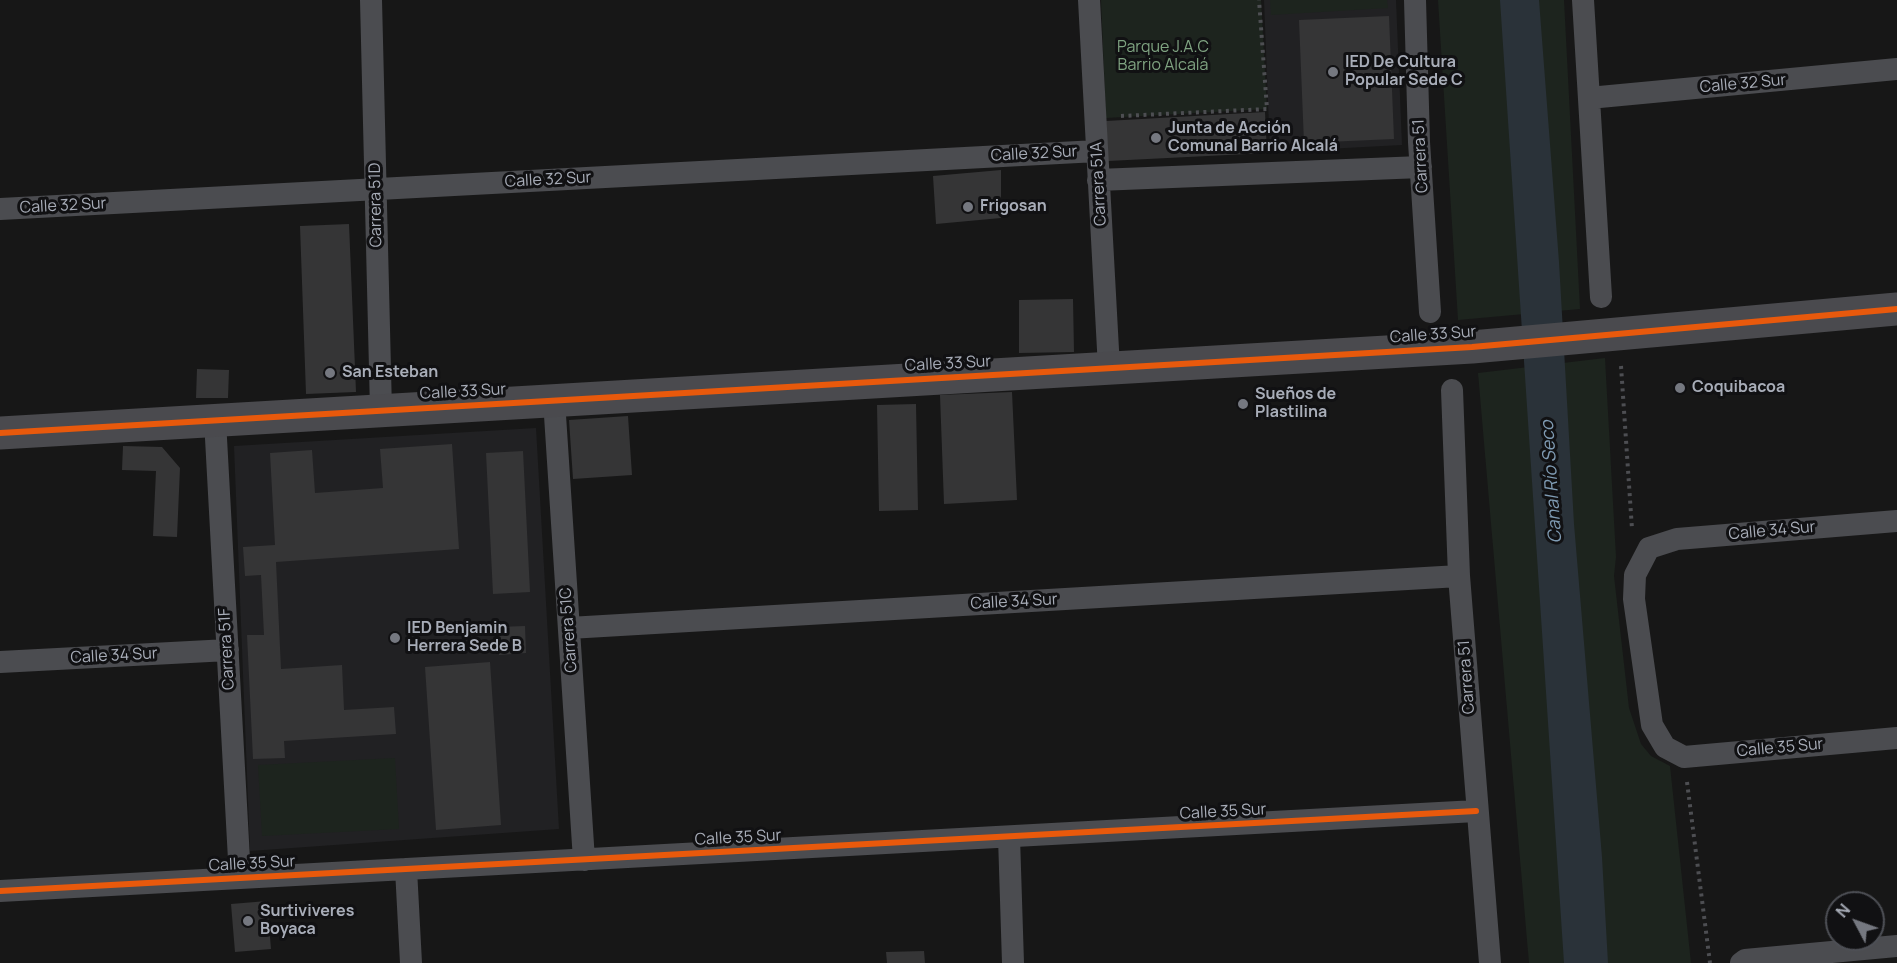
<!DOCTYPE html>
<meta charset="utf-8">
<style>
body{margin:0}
#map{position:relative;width:1897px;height:963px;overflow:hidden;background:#171717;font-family:Manrope,sans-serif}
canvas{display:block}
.north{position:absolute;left:1825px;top:891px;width:60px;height:60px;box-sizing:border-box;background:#111113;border:2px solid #4d4f55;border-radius:50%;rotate:311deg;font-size:16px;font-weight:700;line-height:24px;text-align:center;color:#a8adb8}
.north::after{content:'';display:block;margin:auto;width:21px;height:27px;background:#757880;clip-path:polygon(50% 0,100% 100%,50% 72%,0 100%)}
</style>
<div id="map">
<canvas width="1897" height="963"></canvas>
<div class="north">N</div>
</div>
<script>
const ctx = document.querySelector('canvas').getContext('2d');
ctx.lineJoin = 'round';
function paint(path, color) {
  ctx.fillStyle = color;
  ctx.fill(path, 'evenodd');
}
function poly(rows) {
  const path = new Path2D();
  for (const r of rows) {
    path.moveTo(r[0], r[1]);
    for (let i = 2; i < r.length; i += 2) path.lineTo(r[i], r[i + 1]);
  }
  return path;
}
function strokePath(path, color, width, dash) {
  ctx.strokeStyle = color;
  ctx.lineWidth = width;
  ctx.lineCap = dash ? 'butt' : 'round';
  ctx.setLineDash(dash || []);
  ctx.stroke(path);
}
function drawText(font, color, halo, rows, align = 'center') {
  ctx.font = font + ' Manrope,sans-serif';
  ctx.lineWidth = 6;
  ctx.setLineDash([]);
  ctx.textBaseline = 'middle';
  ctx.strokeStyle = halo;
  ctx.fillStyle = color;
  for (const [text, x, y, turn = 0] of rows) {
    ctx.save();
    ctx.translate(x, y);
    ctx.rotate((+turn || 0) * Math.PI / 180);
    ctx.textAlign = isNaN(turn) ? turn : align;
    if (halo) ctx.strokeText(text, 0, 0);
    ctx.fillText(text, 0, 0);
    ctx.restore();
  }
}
paint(poly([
 [1264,0,1396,0,1402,145,1270,152],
 [536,428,559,829,250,851,234,446]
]), '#212123');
paint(poly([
 [1101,0,1261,0,1267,109,1106,118],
 [1270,0,1387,0,1388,8,1271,15],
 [1438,0,1564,0,1580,309,1458,320],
 [1605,358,1616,557,1614,576,1629,708,1641,744,1651,756,1670,766,1691,963,1529,963,1478,373],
 [395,758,399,829,262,836,258,765]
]), '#1d241e');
paint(poly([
 [1500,0,1539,0,1559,262,1574,524,1602,857,1608,963,1564,963]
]), '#2a3239');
paint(poly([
 [1389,16,1394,139,1304,143,1299,20],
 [1265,112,1267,153,1108,161,1106,121],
 [1001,170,1001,218,936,224,933,176],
 [349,224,356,392,306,394,300,226],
 [1073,299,1074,352,1019,353,1019,300],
 [197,369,229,370,228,398,196,398],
 [1012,392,1017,500,944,504,940,395],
 [916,404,918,510,879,511,877,405],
 [628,416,632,475,573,479,569,420],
 [452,444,459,549,276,562,281,669,342,665,344,710,394,707,396,734,284,741,285,758,253,759,247,635,264,635,261,575,245,576,243,547,275,545,270,453,312,450,315,493,383,488,380,449],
 [123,446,162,447,180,468,177,537,153,536,156,471,122,470],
 [523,451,530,592,493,594,486,453],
 [525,626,526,653,499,655,498,627],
 [490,662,501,825,436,830,425,667],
 [267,901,271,949,235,952,231,904],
 [924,951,925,963,887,963,886,952]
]), '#353536');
strokePath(poly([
 [1121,116,1267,109,1259,0],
 [1621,366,1632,529],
 [1687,782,1710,963]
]), '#4d4e52', 4, [3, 4.5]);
strokePath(poly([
 [371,0,381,410],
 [1089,0,1109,368],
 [1415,0,1419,142,1430,312],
 [1583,0,1601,297],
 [1589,98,1897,69],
 [1098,180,1421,167],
 [0,209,1097,151],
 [1452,390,1459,576,1490,963],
 [554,400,584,860],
 [215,420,240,878],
 [1897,521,1677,539,1649,548,1635,575,1634,599,1652,725,1665,747,1684,757,1897,738],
 [569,628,1459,576],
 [0,662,228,650],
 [1009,837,1013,963],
 [406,869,411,963],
 [0,891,1476,811],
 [1741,963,1745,960,1897,946]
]), '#4b4c50', 22);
strokePath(poly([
 [0,433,1472,347,1897,309]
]), '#4a4a4e', 33);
strokePath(poly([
 [0,433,1472,347,1897,309],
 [0,891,1476,811]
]), '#e8590c', 6);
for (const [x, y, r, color] of [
 [1333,72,6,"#757880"],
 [1156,138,6,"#757880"],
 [968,207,6,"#757880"],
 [330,373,6,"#757880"],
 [1680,388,6,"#757880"],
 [1243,404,6,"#757880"],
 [395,638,6,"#757880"],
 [248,921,6,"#757880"]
]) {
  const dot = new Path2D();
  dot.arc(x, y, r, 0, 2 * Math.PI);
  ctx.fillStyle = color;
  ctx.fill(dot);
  strokePath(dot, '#111113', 2);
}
drawText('16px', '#7fa381', '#111113', [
 ["Parque J.A.C",1163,48],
 ["Barrio Alcalá",1163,66]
]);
drawText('bold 16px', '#a8adb8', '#111113', [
 ["IED De Cultura",1345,63],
 ["Popular Sede C",1345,81],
 ["Junta de Acción",1168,129],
 ["Comunal Barrio Alcalá",1168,147],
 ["Frigosan",980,207],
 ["San Esteban",342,373],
 ["Coquibacoa",1692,388],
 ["Sueños de",1255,395],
 ["Plastilina",1255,413],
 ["IED Benjamin",407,629],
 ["Herrera Sede B",407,647],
 ["Surtiviveres",260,912],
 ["Boyaca",260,930]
], 'left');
drawText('16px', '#a8adb8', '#111113', [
 ["Calle 32 Sur",1743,84,-5],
 ["Calle 32 Sur",1034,154,-3],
 ["Carrera 51",1421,156,-93],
 ["Calle 32 Sur",548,180,-3],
 ["Carrera 51A",1099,184,-93],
 ["Carrera 51D",376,205,-91],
 ["Calle 32 Sur",63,206,-3],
 ["Calle 33 Sur",1433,335,-4],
 ["Calle 33 Sur",948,364,-3],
 ["Calle 33 Sur",463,392,-3],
 ["Calle 34 Sur",1772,531,-5],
 ["Calle 34 Sur",1014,602,-3],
 ["Carrera 51C",569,630,-94],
 ["Carrera 51F",227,649,-93],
 ["Calle 34 Sur",114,656,-3],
 ["Carrera 51",1467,677,-94],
 ["Calle 35 Sur",1780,748,-5],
 ["Calle 35 Sur",1223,812,-3],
 ["Calle 35 Sur",738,838,-3],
 ["Calle 35 Sur",252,864,-3]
]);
drawText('italic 18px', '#7f9bb3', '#111113', [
 ["Canal Río Seco",1552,482,-94]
]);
</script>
